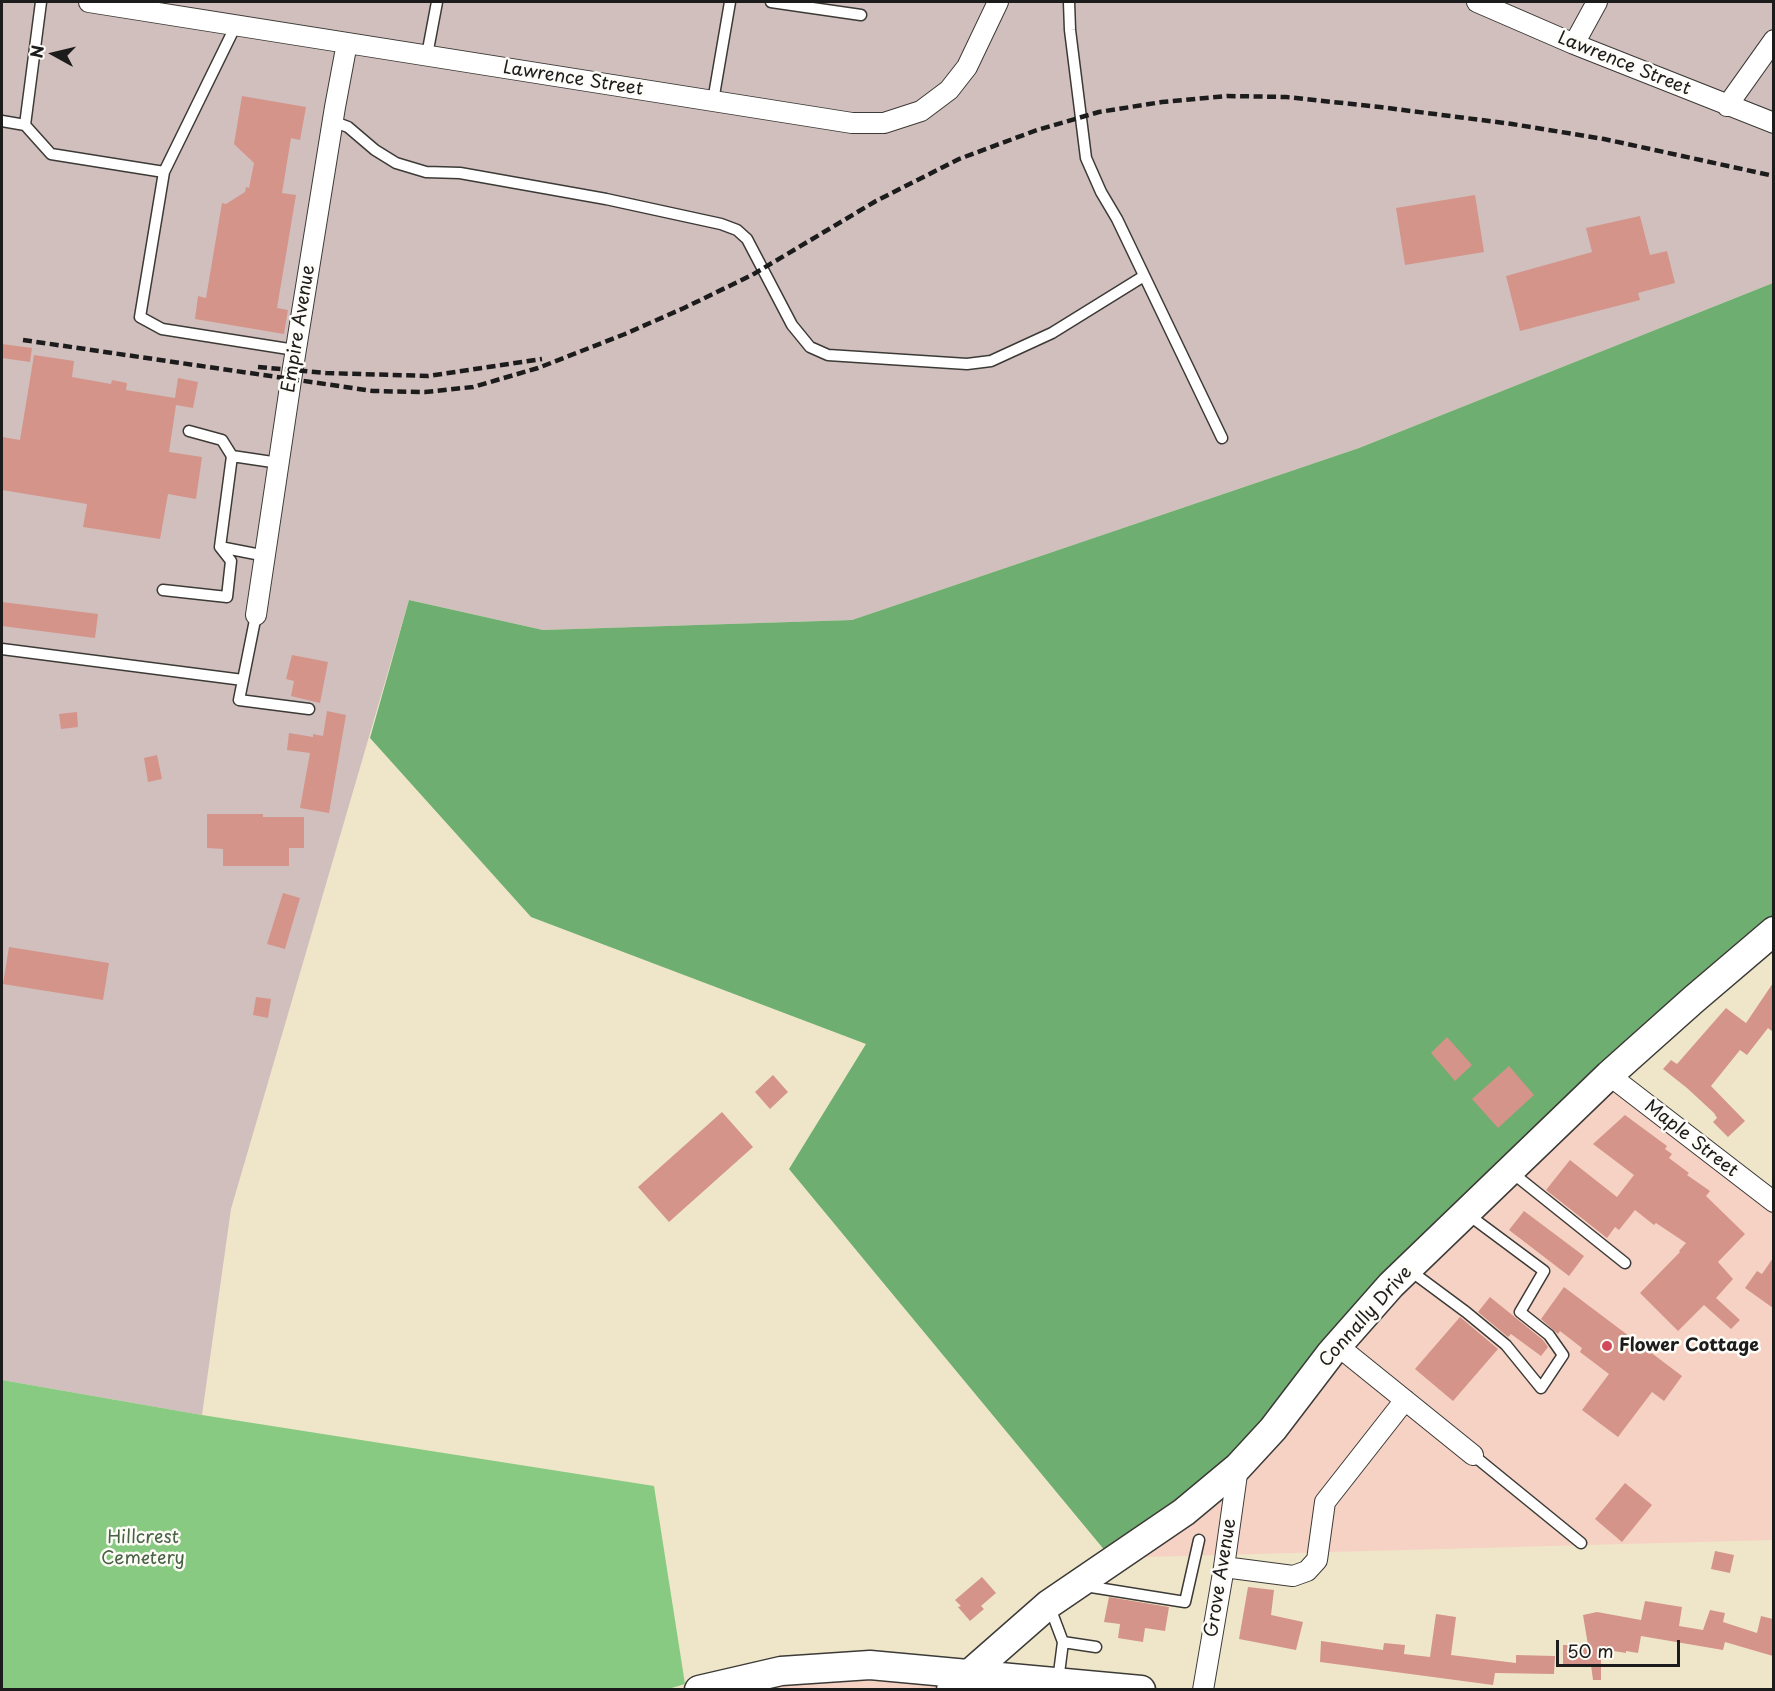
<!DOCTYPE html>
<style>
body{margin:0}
#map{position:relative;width:1775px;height:1691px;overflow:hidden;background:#efe6ca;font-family:"Playpen Sans",sans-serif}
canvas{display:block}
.frame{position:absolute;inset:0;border:3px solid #1c1c1c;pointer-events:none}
.north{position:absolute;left:24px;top:24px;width:60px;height:60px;-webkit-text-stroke:4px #fdfcf7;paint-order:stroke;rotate:278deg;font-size:16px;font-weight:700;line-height:24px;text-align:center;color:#1c1c1c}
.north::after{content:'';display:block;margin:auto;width:21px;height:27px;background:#1c1c1c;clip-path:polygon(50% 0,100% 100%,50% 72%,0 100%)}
.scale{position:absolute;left:1556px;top:1640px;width:124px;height:27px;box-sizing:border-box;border:3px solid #1c1c1c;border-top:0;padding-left:8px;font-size:18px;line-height:21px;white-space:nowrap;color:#1c1c1c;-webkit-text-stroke:4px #fdfcf7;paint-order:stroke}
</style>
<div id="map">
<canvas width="1775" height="1691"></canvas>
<div class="frame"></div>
<div class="north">N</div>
<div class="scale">50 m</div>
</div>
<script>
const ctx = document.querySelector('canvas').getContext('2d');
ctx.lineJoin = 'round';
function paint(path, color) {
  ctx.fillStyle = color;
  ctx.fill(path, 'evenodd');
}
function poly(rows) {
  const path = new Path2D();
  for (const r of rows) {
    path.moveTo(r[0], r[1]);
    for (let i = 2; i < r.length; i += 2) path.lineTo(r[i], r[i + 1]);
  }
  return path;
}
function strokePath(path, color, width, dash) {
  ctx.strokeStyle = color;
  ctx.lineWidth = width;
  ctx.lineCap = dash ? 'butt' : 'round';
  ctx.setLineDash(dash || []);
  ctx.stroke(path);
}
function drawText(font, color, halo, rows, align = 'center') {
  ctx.font = font + ' "Playpen Sans",sans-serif';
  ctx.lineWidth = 5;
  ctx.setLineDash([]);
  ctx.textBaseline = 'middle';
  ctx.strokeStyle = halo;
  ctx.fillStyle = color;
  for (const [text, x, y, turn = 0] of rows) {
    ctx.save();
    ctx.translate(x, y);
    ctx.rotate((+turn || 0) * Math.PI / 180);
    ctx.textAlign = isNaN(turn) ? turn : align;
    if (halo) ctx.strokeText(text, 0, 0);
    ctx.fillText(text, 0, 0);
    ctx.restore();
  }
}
paint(poly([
 [1625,1078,1773,1195,1773,1540,1111,1558,1407,1268],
 [841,1663,957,1689,719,1690]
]), '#f6d2c4');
paint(poly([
 [2,2,1773,2,1773,283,1359,448,852,620,543,630,409,600,231,1209,202,1415,2,1380]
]), '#d1bfbe');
paint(poly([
 [2,1380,202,1415,654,1486,685,1684,665,1690,2,1689]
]), '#89ca82');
paint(poly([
 [1773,283,1773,943,1407,1268,1235,1481,1111,1558,789,1169,866,1044,531,917,370,738,409,600,543,630,852,620,1359,448]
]), '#6eae70');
paint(poly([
 [242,96,306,107,300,140,291,138,282,193,296,195,277,308,288,310,284,334,195,319,198,296,206,298,222,203,226,204,245,192,246,187,249,188,254,163,234,144],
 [1475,195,1484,252,1405,265,1396,208],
 [1640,216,1650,255,1667,251,1675,283,1638,293,1640,300,1520,331,1506,276,1592,252,1586,228],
 [2,344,32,348,30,362,2,358],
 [34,355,74,361,72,377,111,384,112,380,127,383,126,390,175,398,178,378,198,382,193,408,176,405,169,452,202,457,196,499,168,494,160,539,83,527,87,504,2,490,2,437,20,440],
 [2,602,98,614,95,638,2,626],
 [292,655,328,662,320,703,291,696,294,681,286,679],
 [327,711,346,715,329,813,300,808,310,753,287,750,289,733,313,737,313,734,323,736],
 [77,712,78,727,61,729,59,714],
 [157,755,162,779,148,782,144,758],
 [207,814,263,814,263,817,304,817,304,848,289,848,289,866,223,866,223,849,207,848],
 [283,893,300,898,285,949,267,944],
 [9,947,109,963,103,1000,3,984],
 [1773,983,1773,1032,1768,1028,1747,1055,1740,1050,1711,1086,1745,1121,1728,1137,1713,1122,1717,1118,1714,1113,1687,1088,1663,1069,1671,1060,1677,1064,1726,1008,1746,1023],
 [256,997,271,999,268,1018,253,1015],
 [1447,1037,1472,1065,1455,1081,1431,1053],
 [1509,1066,1534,1095,1498,1128,1472,1099],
 [773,1075,788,1092,770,1109,755,1092],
 [722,1112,753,1147,669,1222,638,1187],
 [1625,1115,1667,1146,1665,1149,1672,1154,1669,1158,1689,1173,1687,1175,1710,1191,1706,1196,1745,1234,1718,1262,1733,1279,1716,1298,1740,1320,1731,1329,1704,1305,1678,1331,1640,1293,1680,1252,1679,1251,1686,1243,1656,1223,1654,1225,1635,1210,1619,1230,1615,1227,1607,1238,1546,1190,1570,1160,1617,1197,1634,1175,1593,1144],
 [1524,1211,1584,1256,1569,1276,1509,1230],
 [1773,1258,1773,1308,1745,1288,1757,1271,1762,1274],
 [1564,1287,1682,1376,1664,1401,1652,1392,1618,1437,1582,1410,1609,1374,1580,1352,1582,1348,1560,1331,1558,1334,1541,1319],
 [1490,1297,1543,1340,1548,1347,1541,1356,1511,1334,1508,1337,1478,1312],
 [1460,1317,1498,1349,1453,1401,1415,1369],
 [1625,1483,1652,1505,1622,1542,1595,1519],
 [1715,1551,1734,1555,1730,1573,1711,1569],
 [982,1577,996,1593,981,1606,984,1609,970,1621,958,1607,961,1606,955,1600],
 [1248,1587,1274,1590,1271,1615,1303,1622,1296,1650,1239,1639],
 [1109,1597,1169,1607,1165,1631,1145,1628,1143,1642,1118,1638,1120,1624,1104,1622],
 [1645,1601,1682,1607,1679,1626,1703,1630,1710,1610,1725,1613,1723,1622,1757,1633,1761,1616,1773,1619,1773,1656,1725,1642,1723,1650,1641,1636,1638,1653,1626,1651,1626,1653,1601,1649,1601,1680,1593,1680,1591,1665,1563,1665,1563,1645,1588,1645,1583,1615,1597,1612,1641,1620],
 [1436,1614,1456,1617,1451,1655,1516,1663,1516,1655,1555,1656,1554,1674,1495,1673,1493,1685,1320,1662,1321,1641,1383,1650,1384,1643,1405,1645,1404,1654,1430,1657]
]), '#d49489');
const lane = poly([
 [41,2,25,125,51,154,164,172,236,25],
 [771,2,861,15],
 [1069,2,1070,30,1086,158,1101,192,1117,219,1222,438],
 [427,55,437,2],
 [713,101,730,2],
 [2,121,25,125],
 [332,121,348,127,375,150,396,163,426,172,460,173,606,199,721,224,737,230,747,239,792,325,810,347,828,355,967,364,991,361,1052,333,1144,276],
 [164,172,140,317,162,329,295,350],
 [189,431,222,440,232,456],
 [266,556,220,547,232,456,279,463],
 [163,590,227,597,231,561,220,547],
 [2,649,243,680,256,615],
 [243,680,239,700,309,709],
 [1510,1171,1625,1263],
 [1408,1269,1466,1312,1506,1345,1541,1388,1563,1355,1549,1335,1520,1312,1544,1271,1466,1213],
 [1473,1455,1581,1543],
 [1085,1586,1185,1602,1199,1540],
 [1049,1605,1063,1642,1058,1681],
 [1063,1642,1096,1647]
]);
const street = poly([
 [89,2,852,123,884,123,921,111,949,90,967,67,998,2],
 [1477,2,1574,44,1774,123],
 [1574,44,1597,2],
 [1727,106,1774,40],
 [256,615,291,380,335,107,347,43],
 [1609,1075,1774,1202],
 [1338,1346,1473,1455],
 [1224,1567,1293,1576,1307,1571,1317,1560,1325,1502,1405,1400],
 [1203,1690,1224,1567,1238,1467]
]);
const secondary = poly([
 [699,1690,781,1671,870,1665,1141,1690],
 [951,1690,1049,1604,1184,1512,1238,1467,1273,1429,1331,1353,1391,1285,1609,1075,1693,1000,1774,931]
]);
strokePath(lane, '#3c3a36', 13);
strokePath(street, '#3c3a36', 22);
strokePath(secondary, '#3c3a36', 31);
strokePath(lane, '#fff', 10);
strokePath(street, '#fff', 20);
strokePath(secondary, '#fff', 28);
strokePath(poly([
 [23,340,373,391,425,392,473,387,538,368,625,334,684,308,752,275,876,201,959,159,1037,130,1099,112,1162,102,1227,96,1286,97,1380,107,1512,124,1604,139,1774,176],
 [258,367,326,373,428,376,542,359]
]), '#1c1c1c', 4.5, [9, 4.5]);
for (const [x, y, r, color] of [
 [1607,1346,6,"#d1495b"]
]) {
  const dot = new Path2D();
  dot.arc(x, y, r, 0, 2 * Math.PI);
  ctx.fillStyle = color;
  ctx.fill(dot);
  strokePath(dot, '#fdfcf7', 2);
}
drawText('18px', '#1c1c1c', '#fdfcf7', [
 ["Lawrence Street",1624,64,22],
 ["Lawrence Street",573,79,9],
 ["Empire Avenue",299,329,-81],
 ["Maple Street",1691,1139,38],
 ["Connally Drive",1366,1317,-48],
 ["Grove Avenue",1221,1578,-81]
]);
drawText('bold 18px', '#1c1c1c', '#fdfcf7', [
 ["Flower Cottage",1619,1346]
], 'left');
drawText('18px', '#486245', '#fdfcf7', [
 ["Hillcrest",143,1538],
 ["Cemetery",143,1559]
]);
</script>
